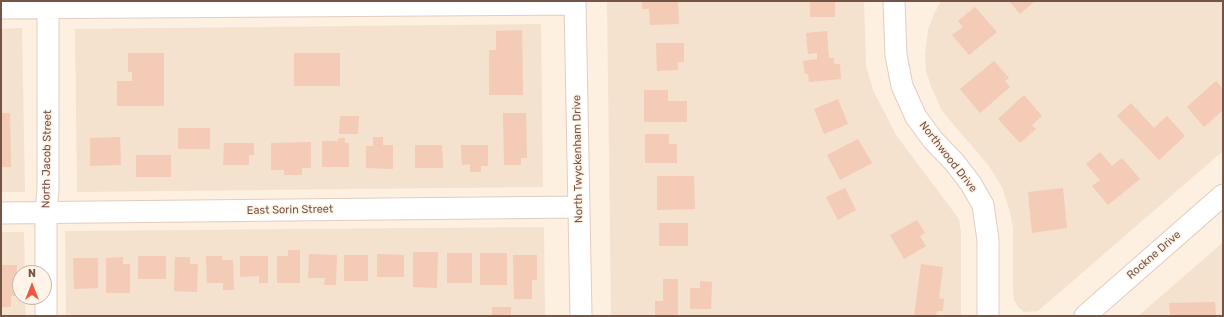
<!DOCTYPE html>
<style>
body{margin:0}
#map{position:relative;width:1224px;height:317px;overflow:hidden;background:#fdf0e0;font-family:Rubik,sans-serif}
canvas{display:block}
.frame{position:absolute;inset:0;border:2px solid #745447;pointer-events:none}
.north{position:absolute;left:12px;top:265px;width:40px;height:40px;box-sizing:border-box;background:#fff4e7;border:1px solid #c7b4a7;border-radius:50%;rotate:0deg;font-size:11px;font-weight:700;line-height:16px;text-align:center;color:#745447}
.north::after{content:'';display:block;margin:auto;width:14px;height:18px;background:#eb5b41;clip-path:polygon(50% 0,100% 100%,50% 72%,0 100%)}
</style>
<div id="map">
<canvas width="1224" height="317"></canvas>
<div class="frame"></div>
<div class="north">N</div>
</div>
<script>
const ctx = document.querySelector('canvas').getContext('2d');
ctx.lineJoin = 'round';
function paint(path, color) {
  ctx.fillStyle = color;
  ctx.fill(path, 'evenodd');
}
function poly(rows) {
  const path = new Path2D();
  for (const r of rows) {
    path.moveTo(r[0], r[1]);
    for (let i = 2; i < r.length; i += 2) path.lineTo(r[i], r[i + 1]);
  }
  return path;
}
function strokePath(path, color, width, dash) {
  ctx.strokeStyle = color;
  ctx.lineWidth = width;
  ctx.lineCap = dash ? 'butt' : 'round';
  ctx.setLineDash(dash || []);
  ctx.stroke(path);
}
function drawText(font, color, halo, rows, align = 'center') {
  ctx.font = font + ' Rubik,sans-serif';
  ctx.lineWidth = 3;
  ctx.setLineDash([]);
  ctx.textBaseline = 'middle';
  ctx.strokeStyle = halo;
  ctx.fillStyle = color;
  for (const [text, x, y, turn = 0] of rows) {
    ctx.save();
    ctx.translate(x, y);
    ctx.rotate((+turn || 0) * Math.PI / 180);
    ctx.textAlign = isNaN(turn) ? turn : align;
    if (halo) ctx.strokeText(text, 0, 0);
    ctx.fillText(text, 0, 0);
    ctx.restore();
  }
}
paint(poly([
 [607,1,864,1,866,66,873,90,896,135,959,219,961,232,961,316,611,316],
 [941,1,1223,1,1223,151,1038,311,1024,312,1018,307,1014,300,1013,290,1013,228,1010,212,1002,187,989,166,942,111,932,89,926,71,925,54,928,30,934,14],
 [541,24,543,187,77,192,75,29],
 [22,28,25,192,1,192,1,29],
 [544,227,545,316,66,316,65,231],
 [1,232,24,232,25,273,20,273,20,297,25,297,26,316,1,316],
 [1223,242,1223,316,1138,316,1212,252]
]), '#f4e1ce');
paint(poly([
 [642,1,678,1,679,24,650,25,649,9,642,9],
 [810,1,835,2,835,17,810,17],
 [1009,1,1035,1,1020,14],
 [975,7,997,32,969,55,952,35,963,27,958,21],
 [522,30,523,95,489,95,489,50,496,50,496,31],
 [827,31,829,58,834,58,834,64,840,64,841,79,809,82,808,74,805,74,803,61,817,59,817,53,808,54,806,33],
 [656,43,684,43,684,62,678,62,678,70,657,71],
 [128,53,164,53,164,106,117,106,117,81,132,81,132,72,128,72],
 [294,53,340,53,340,86,294,86],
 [994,61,1009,78,1005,81,1010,87,980,113,960,89],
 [1216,81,1223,89,1223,110,1204,127,1187,107],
 [644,90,668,90,668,101,687,101,687,122,644,122],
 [1024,95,1042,116,1032,125,1036,129,1020,143,998,119],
 [838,99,848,124,824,134,814,109],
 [1131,103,1154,128,1167,116,1185,136,1159,160,1117,116],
 [1,113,10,113,11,167,1,167],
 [503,113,526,113,527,158,521,158,521,165,504,165],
 [340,116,359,116,358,134,339,134],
 [178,128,210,128,210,149,178,149],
 [645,134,669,134,669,144,677,144,677,163,645,163],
 [120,137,121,165,90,166,90,138],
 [373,137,383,137,383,145,393,145,393,169,366,168,366,146,373,146],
 [338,138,345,138,345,143,349,143,349,167,322,167,322,141,338,141],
 [858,139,872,163,840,180,827,155],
 [311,142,311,168,302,168,302,175,284,175,284,170,271,170,271,143],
 [224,143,254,143,254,155,249,155,249,165,223,165],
 [415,145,442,145,443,168,415,168],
 [461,145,488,145,488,166,481,166,481,172,470,172,470,164,462,165],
 [1100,152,1112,166,1122,158,1140,179,1108,205,1092,186,1100,180,1086,164],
 [136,155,171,155,171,177,136,177],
 [657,176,694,176,695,209,657,210],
 [845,188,856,210,838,220,826,197],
 [1063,188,1067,228,1032,233,1028,192],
 [917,220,925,233,920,236,926,246,904,259,890,235],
 [659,223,688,223,688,246,659,246],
 [288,250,300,250,300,283,277,283,277,256,288,256],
 [413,252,438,252,437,288,413,287],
 [447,253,472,253,472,283,447,283],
 [480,253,507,253,507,285,480,285],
 [309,254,337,255,336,285,324,285,325,278,308,278],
 [377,254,404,255,404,277,377,277],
 [344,255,368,255,368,281,344,281],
 [513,255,537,255,537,280,532,280,532,299,514,299],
 [138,256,166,256,166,279,138,279],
 [206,256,222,256,222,260,233,260,234,290,223,290,223,283,207,283],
 [240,256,268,256,268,283,259,283,259,276,240,277],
 [123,257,123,264,130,264,130,293,106,293,106,258],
 [175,257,190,257,190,264,198,264,197,292,174,291],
 [73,258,98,258,98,288,74,289],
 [921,264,943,267,939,298,944,299,943,311,937,311,936,316,914,316],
 [1,265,17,265,16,296,11,296,11,307,1,307],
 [663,279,678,279,678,316,655,316,655,301,663,301],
 [700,281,712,282,711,309,690,309,690,288,700,288],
 [1215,302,1216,316,1170,316,1169,303],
 [492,307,511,307,511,316,492,316]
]), '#f3cbb7');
const minor = poly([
 [575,1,581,316],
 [894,1,896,55,902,86,916,117,933,140,955,163,971,184,983,205,988,240,988,316],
 [1,8,575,4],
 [1,213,578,207],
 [46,316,46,212,48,189,48,1],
 [1085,316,1223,195]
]);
strokePath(minor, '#e3cdbf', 23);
strokePath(minor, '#fff', 21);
drawText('11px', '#745447', '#fff4e7', [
 ["Northwood Drive",948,157,52],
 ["North Jacob Street",47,159,-89],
 ["North Twyckenham Drive",578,159,-91],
 ["East Sorin Street",290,210,-1],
 ["Rockne Drive",1154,255,-41]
]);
</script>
